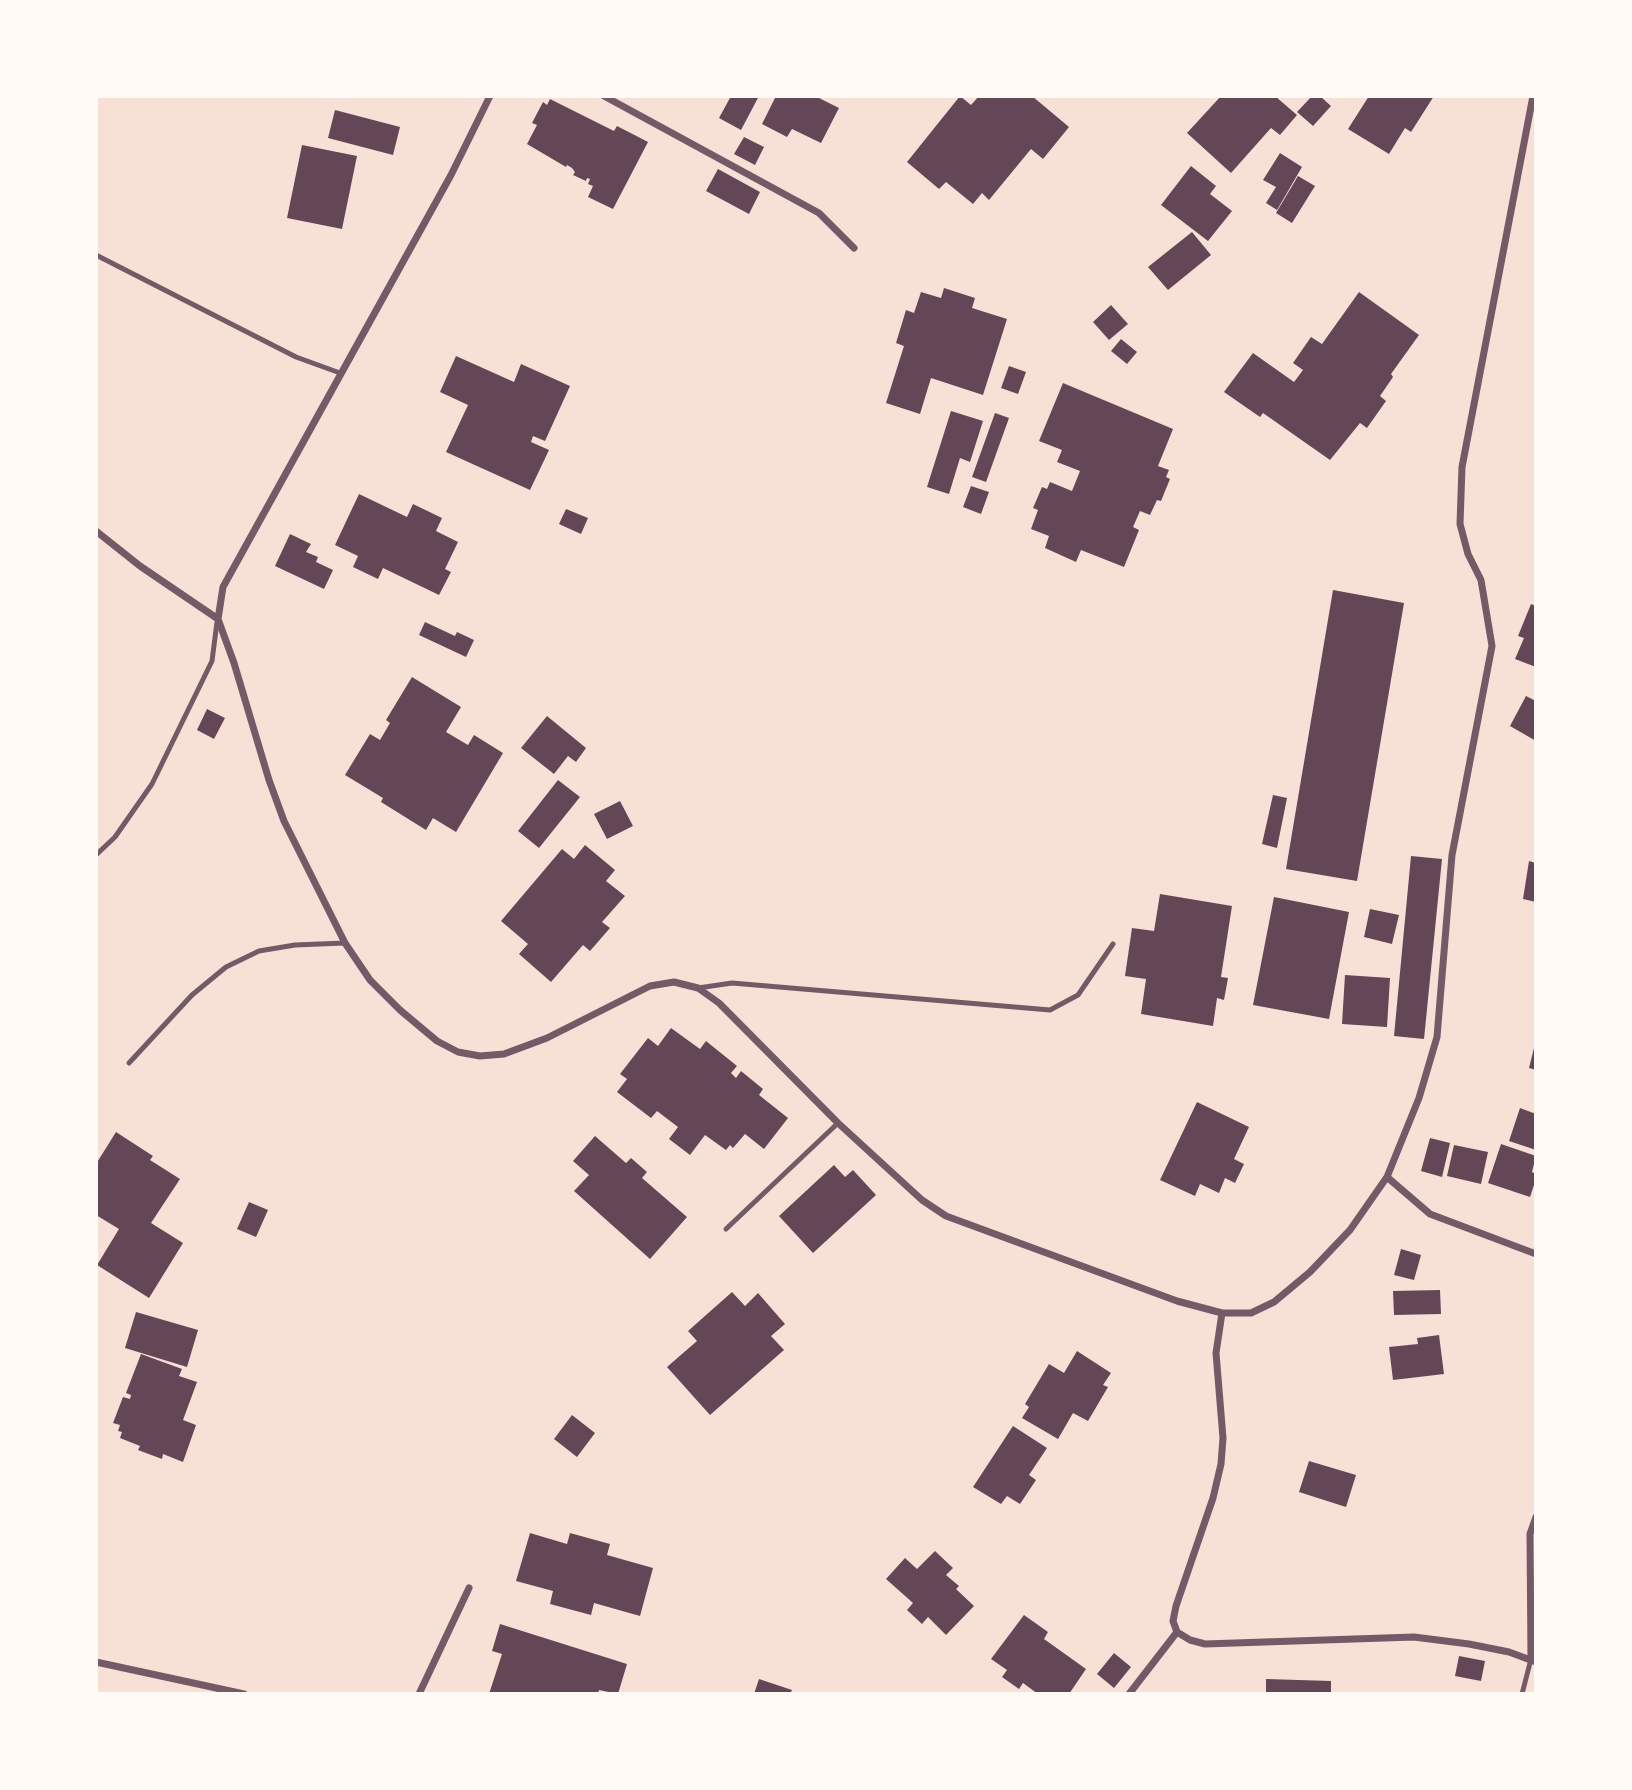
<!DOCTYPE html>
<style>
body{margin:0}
#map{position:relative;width:1632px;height:1790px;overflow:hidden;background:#f7e1d7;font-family:Overpass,sans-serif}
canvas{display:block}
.frame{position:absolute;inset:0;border:98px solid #fffaf5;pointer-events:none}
</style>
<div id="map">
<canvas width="1632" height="1790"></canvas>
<div class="frame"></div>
</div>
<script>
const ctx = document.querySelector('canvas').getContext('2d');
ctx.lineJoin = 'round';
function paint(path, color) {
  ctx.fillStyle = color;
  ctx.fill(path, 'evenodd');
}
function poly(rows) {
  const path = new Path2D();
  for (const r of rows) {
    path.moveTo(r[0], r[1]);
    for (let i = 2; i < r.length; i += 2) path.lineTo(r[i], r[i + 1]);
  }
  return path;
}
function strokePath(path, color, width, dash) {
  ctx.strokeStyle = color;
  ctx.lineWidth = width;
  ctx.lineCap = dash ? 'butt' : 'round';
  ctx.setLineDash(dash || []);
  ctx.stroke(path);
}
paint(poly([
 [731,96,759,96,741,130,719,118],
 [776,96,815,96,839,108,821,143,792,129,787,137,762,124],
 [960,96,971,105,979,96,1032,96,1069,127,1043,159,1031,149,989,200,982,193,973,204,946,182,939,189,907,162],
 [1221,96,1275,96,1297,115,1280,135,1271,128,1231,173,1187,133],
 [1312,96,1320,96,1331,106,1313,126,1297,112],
 [1369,96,1434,96,1411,132,1405,128,1389,154,1348,129],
 [550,99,614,131,617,126,648,142,613,209,588,197,593,186,588,184,590,179,587,178,586,181,573,175,575,172,572,168,567,165,566,167,527,144,537,125,532,123,543,102,547,105],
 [335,110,400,127,393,155,328,138],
 [744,137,764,147,755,165,734,154],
 [302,145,357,156,342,229,287,218],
 [1280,153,1302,167,1277,210,1266,203,1276,187,1263,180],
 [1191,166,1216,186,1210,194,1232,211,1208,241,1161,205],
 [718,169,760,192,749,214,706,191],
 [1298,176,1315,186,1292,223,1276,213],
 [1192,232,1211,255,1168,290,1148,267],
 [944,288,975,298,972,308,1007,319,983,395,931,378,920,414,886,403,904,346,896,343,906,310,914,313,921,292,941,298],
 [1359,292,1419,335,1391,374,1393,377,1380,396,1386,401,1367,428,1360,423,1330,460,1263,413,1260,417,1224,392,1253,353,1294,382,1303,370,1293,363,1311,337,1322,344],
 [1111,305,1128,324,1109,340,1093,322],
 [1121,339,1137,352,1127,364,1111,351],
 [456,356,514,382,521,364,570,386,545,441,533,436,531,442,549,450,530,490,446,452,468,405,440,392],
 [1009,366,1026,372,1018,394,1001,388],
 [1063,383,1173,429,1158,466,1169,470,1166,477,1170,479,1161,501,1157,500,1150,515,1140,511,1133,527,1139,530,1124,567,1081,550,1076,562,1045,548,1049,536,1031,529,1038,510,1033,508,1042,487,1047,489,1050,482,1072,491,1080,471,1057,462,1062,450,1039,441],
 [951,411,983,421,970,462,960,458,949,494,927,487],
 [995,413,1009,418,986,482,972,477],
 [971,486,989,492,981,514,963,507],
 [359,494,407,517,413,504,442,518,436,531,458,542,445,569,451,572,439,595,383,568,378,579,353,567,358,556,335,545],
 [566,509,588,518,581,534,559,524],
 [290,534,311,544,306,552,318,557,316,562,333,570,324,589,275,566],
 [1333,590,1404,603,1357,881,1286,869],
 [1531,604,1536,606,1536,667,1515,659,1524,638,1518,636],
 [425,622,455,636,457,632,474,640,466,657,419,635],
 [412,677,461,707,446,732,468,745,474,735,503,753,456,832,433,818,426,830,381,802,383,798,345,775,370,734,380,740,390,723,386,720],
 [1526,696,1536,701,1536,741,1510,726],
 [207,709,225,718,214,739,197,730],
 [547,716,586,748,576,762,568,756,554,774,521,748],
 [558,780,580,797,539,848,518,831],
 [1273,795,1287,798,1277,848,1262,844],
 [620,801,633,826,607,839,594,814],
 [585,845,615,870,606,881,625,896,602,922,610,928,590,951,583,945,551,982,519,954,528,944,501,921,562,849,574,859],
 [1411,856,1442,859,1424,1039,1394,1036],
 [1529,861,1536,863,1536,902,1523,899],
 [1160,894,1232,906,1221,977,1228,978,1224,1000,1217,998,1213,1026,1141,1014,1146,979,1125,976,1132,928,1154,931],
 [1274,897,1349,912,1329,1019,1253,1005],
 [1370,909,1399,915,1392,944,1364,937],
 [1345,975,1390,978,1387,1027,1342,1024],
 [671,1028,700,1049,706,1041,737,1066,731,1073,736,1078,741,1071,763,1089,759,1095,788,1118,764,1149,745,1134,733,1148,730,1145,726,1150,705,1135,690,1155,669,1139,678,1127,657,1111,651,1118,617,1092,627,1079,620,1074,648,1038,658,1046],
 [1535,1044,1536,1044,1536,1070,1529,1068],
 [1197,1102,1249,1127,1234,1159,1244,1164,1235,1183,1225,1178,1219,1193,1200,1184,1195,1196,1160,1180],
 [1520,1108,1536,1114,1536,1150,1509,1141],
 [116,1132,153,1156,150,1160,180,1179,151,1223,183,1243,149,1298,97,1265,119,1229,96,1215,96,1164],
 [595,1136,626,1163,631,1158,647,1172,642,1178,687,1217,650,1259,574,1191,589,1175,573,1161],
 [1430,1138,1450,1143,1442,1177,1421,1171],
 [1501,1144,1536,1156,1532,1172,1536,1174,1536,1179,1530,1197,1488,1183],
 [1454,1145,1488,1152,1481,1184,1447,1176],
 [834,1165,845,1177,853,1170,876,1195,813,1253,779,1216],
 [249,1202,268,1210,256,1237,237,1229],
 [1401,1249,1421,1255,1414,1280,1394,1275],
 [1440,1290,1441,1314,1394,1315,1393,1291],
 [732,1292,745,1306,758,1293,785,1324,771,1336,784,1350,710,1415,667,1367,697,1341,688,1331],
 [136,1312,198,1330,187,1367,125,1348],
 [1439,1335,1444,1374,1393,1380,1389,1347,1418,1344,1417,1338],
 [1077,1351,1111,1373,1103,1385,1108,1387,1088,1421,1073,1413,1058,1439,1022,1418,1029,1407,1025,1404,1049,1364,1064,1373],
 [141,1354,182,1369,179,1376,197,1382,183,1420,196,1425,183,1462,163,1454,162,1459,138,1450,140,1446,120,1438,122,1432,118,1431,120,1425,113,1423,123,1397,130,1399,131,1395,126,1393],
 [572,1415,595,1433,577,1457,554,1439],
 [1013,1426,1047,1448,1029,1475,1036,1480,1020,1504,1007,1496,1001,1504,973,1487],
 [1309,1461,1356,1475,1346,1507,1299,1492],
 [530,1533,567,1544,570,1533,610,1544,607,1555,653,1568,640,1616,594,1603,591,1615,550,1604,553,1591,516,1581],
 [935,1551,953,1568,946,1575,959,1586,956,1589,974,1606,946,1635,928,1617,922,1624,907,1610,913,1603,886,1579,905,1558,917,1569],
 [1024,1615,1048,1632,1044,1639,1086,1669,1069,1694,1038,1694,1023,1683,1019,1689,1002,1677,1007,1670,991,1659],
 [500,1624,627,1664,618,1694,599,1690,598,1694,489,1694,502,1654,492,1651],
 [1114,1653,1131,1667,1114,1688,1097,1674],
 [1459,1656,1485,1661,1481,1681,1455,1676],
 [759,1679,792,1690,790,1694,754,1694],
 [1266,1679,1331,1681,1331,1694,1266,1694]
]), '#644757');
strokePath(poly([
 [96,255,296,357,340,373],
 [96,855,115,837,152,784,212,661,217,622],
 [698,988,732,983,1050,1010,1078,995,1113,944],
 [129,1063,192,995,226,967,259,951,295,945,345,943],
 [726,1229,838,1123],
 [1522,1694,1531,1659]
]), '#755966', 5);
strokePath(poly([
 [490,96,451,175,223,587,218,619,234,663,269,780,284,821,345,943,370,980,400,1010,437,1041,458,1052,480,1056,504,1054,547,1038,650,986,674,982,698,988,719,1003,838,1123,922,1200,946,1216,1177,1301,1222,1313,1251,1313,1274,1302,1310,1272,1350,1230,1387,1177,1419,1098,1437,1037,1452,855,1492,646,1481,580,1468,554,1460,524,1462,467,1533,96],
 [604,96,819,213,854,248],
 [96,531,140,566,218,619],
 [1387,1177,1430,1214,1536,1254],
 [1222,1313,1216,1353,1223,1438,1221,1464,1213,1498,1176,1606,1173,1621,1177,1632,1190,1640,1205,1644,1414,1637,1469,1644,1509,1652,1536,1662],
 [1531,1659,1530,1534,1536,1517],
 [96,1662,244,1694],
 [419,1694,469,1588],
 [1129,1694,1177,1632]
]), '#755966', 7);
</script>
